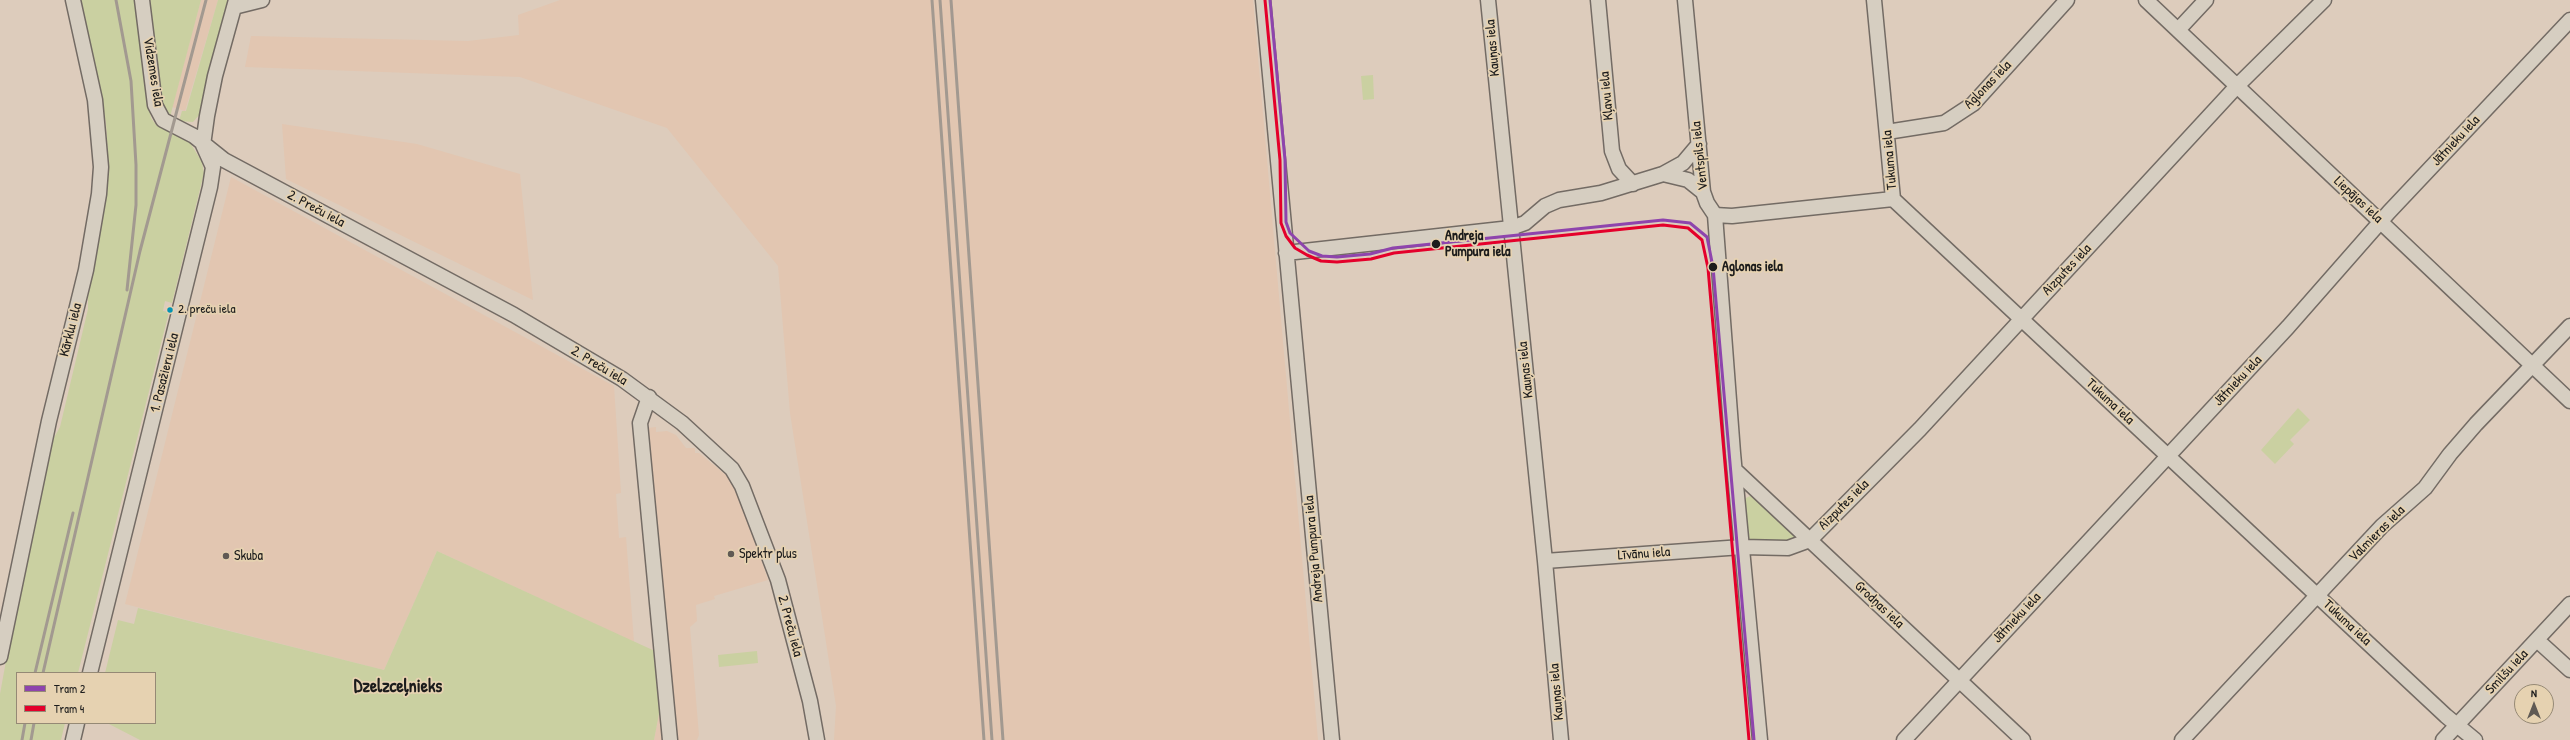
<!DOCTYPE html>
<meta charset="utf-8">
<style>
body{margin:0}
#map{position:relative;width:2570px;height:740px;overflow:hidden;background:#ddccbc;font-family:"Patrick Hand",sans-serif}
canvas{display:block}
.legend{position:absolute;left:16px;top:672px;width:140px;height:52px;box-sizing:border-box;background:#e6d2b1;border:1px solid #958975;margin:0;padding:5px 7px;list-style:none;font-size:12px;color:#1c1c1c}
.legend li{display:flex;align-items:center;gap:8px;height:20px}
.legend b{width:20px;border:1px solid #958975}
.north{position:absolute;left:2514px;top:684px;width:40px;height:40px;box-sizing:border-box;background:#e6d2b1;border:1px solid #958975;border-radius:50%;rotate:0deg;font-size:11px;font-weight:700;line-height:16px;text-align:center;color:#1c1c1c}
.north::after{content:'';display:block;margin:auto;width:14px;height:18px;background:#605a54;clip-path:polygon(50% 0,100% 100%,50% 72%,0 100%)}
</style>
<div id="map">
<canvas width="2570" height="740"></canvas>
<ul class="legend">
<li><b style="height:5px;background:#8e44ad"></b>Tram 2</li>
<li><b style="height:5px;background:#e4002b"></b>Tram 4</li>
</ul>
<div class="north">N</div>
</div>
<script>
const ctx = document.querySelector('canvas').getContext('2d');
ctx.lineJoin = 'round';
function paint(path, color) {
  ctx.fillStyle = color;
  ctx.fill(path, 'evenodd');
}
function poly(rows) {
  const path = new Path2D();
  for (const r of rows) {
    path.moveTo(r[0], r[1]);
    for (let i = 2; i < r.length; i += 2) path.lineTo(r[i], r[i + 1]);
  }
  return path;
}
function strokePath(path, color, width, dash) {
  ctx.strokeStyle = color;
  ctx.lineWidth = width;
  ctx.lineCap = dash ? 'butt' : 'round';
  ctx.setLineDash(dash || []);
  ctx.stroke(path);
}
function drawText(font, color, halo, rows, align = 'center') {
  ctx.font = font + ' "Patrick Hand",sans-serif';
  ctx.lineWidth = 3.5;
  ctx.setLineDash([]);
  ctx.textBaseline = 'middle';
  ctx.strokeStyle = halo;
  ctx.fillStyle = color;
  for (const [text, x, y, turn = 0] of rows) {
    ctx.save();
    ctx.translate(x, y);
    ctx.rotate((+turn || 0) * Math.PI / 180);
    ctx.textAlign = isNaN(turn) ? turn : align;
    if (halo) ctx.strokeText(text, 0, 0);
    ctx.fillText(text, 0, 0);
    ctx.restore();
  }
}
paint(poly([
 [201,0,218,0,185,111,172,107],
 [560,0,1253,0,1318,740,834,740,836,706,790,413,778,266,667,128,520,77,245,67,251,36,468,41,519,35,518,15],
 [282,124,417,144,520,174,533,300,286,179],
 [231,177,614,386,621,493,616,494,619,538,626,537,634,642,437,551,384,670,125,604],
 [656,427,656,432,667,431,676,435,686,448,695,448,695,453,699,453,726,475,741,499,768,580,714,596,715,599,696,605,697,621,690,627,699,735,697,740,654,740,662,698,638,429]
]), '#e2c6b1');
paint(poly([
 [81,0,134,0,151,118,157,126,189,141,202,162,204,173,172,303,165,301,163,311,169,312,78,673,17,673,17,723,65,723,61,740,0,740,0,694,15,611,51,443,60,427,88,309,88,288,109,172,106,123],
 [150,0,201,0,170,117,165,114,160,94],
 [218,0,230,0,200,114,193,122,179,121,182,111,186,111],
 [1373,75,1374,99,1363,100,1361,76],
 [2298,408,2310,420,2290,440,2294,444,2275,464,2261,450],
 [1752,495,1757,497,1797,537,1796,539,1793,542,1752,542,1748,538,1744,506,1746,498],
 [437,551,657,652,662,698,654,740,140,740,107,723,155,723,155,673,105,673,118,620,134,624,138,608,384,670],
 [757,651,758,663,719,667,718,655]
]), '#cad0a1');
const minor = poly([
 [142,0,155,105,163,120,194,136,224,160,514,315,622,379,682,423,732,469,742,486,778,580,810,701,817,740],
 [1263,0,1332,740],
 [1488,0,1545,561,1561,740],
 [1598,0,1612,151,1619,169,1633,184],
 [1685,0,1703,192,1707,203,1715,215,1733,453,1760,740],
 [1874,0,1893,199,2446,716,2475,740],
 [2146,0,2570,401],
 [234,7,262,0],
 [2178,30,2206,0],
 [1887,132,1944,123,1973,104,2067,0],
 [1663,174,1688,180,1703,192],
 [1715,215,1732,216,1893,199],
 [1286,253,1511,228,1525,223,1545,206,1559,200,1601,193,1663,174,1683,163,1699,144],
 [649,397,640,423,670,740],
 [1735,470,2023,740],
 [1545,561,1742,547,1788,548,1810,540,1920,429,2237,86,2324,0],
 [2537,640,2570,670],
 [0,657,49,421,86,270,99,194,101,167,95,100,73,0],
 [90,673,210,187,213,167,203,145,207,116,215,76,236,0],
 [73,740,77,723],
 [1904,740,2288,327,2389,212,2570,20],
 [2182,740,2382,526,2425,488,2450,454,2476,424,2570,326],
 [2443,740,2570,604]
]);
strokePath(minor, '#736b64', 17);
strokePath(minor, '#d6cec1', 14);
strokePath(poly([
 [116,0,131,81,136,165,136,205,127,290],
 [932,0,984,740],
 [940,0,992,740],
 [951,0,1003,740],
 [35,673,73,513],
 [43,673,140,251,206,0],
 [22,740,25,723],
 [31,740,34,723]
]), '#a29990', 3);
strokePath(poly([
 [1270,0,1285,160,1286,222,1290,233,1309,251,1322,256,1337,257,1370,254,1393,248,1663,220,1690,223,1707,237,1713,267,1754,740]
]), '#8e44ad', 3);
strokePath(poly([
 [1265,0,1280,160,1281,223,1286,236,1295,248,1307,255,1321,261,1337,262,1371,259,1394,253,1663,225,1688,228,1702,240,1708,268,1749,740]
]), '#e4002b', 3);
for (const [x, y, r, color] of [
 [1436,244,5,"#1c1c1c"],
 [1713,267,5,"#1c1c1c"],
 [170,310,3.5,"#0494b3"],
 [731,554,4,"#605a54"],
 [226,556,4,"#605a54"]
]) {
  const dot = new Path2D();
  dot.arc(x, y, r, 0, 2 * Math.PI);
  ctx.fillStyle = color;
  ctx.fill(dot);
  strokePath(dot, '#e6d2b1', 1.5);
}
drawText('13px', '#1c1c1c', '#e6d2b1', [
 ["2. preču iela",178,310]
], 'left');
drawText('14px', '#1c1c1c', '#e6d2b1', [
 ["Kauņas iela",1493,48,-95],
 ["Vidzemes iela",153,72,81],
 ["Aglonas iela",1988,85,-46],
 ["Kļavu iela",1607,96,-95],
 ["Jātnieku iela",2456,141,-47],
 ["Ventspils iela",1700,156,-96],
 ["Tukuma iela",1890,160,-95],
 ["Liepājas iela",2358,200,43],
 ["2. Preču iela",316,209,28],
 ["Aizputes iela",2067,270,-47],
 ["Kārklu iela",71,330,-76],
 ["2. Preču iela",599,366,31],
 ["Kauņas iela",1526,370,-96],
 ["1. Pasažieru iela",165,373,-76],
 ["Jātnieku iela",2238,381,-47],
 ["Tukuma iela",2110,402,43],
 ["Aizputes iela",1844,505,-45],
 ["Valmieras iela",2377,534,-45],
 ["Andreja Pumpura iela",1314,549,-95],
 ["Līvānu iela",1644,554,-4],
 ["Grodņas iela",1879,605,43],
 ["Jātnieku iela",2017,618,-47],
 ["Tukuma iela",2347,623,43],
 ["2. Preču iela",790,626,75],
 ["Smilšu iela",2507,672,-47],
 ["Kauņas iela",1557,692,-95]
]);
drawText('bold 14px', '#1c1c1c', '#e6d2b1', [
 ["Andreja",1445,236],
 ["Pumpura iela",1445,252],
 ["Aglonas iela",1722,267]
], 'left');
drawText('14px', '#1c1c1c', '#e6d2b1', [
 ["Spektr plus",739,554],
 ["Skuba",234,556]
], 'left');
drawText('bold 18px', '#1c1c1c', '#e6d2b1', [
 ["Dzelzceļnieks",398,687]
]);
</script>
